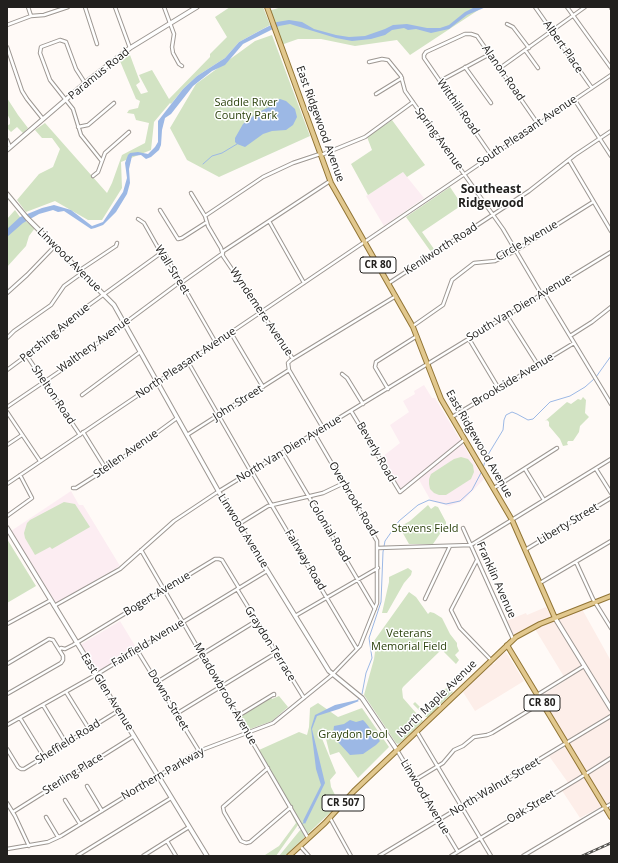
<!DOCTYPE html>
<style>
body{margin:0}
#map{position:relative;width:618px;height:863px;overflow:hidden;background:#fffaf7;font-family:"Open Sans",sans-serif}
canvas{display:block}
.frame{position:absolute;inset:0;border:8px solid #22201e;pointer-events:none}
</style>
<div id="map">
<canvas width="618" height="863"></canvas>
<div class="frame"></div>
</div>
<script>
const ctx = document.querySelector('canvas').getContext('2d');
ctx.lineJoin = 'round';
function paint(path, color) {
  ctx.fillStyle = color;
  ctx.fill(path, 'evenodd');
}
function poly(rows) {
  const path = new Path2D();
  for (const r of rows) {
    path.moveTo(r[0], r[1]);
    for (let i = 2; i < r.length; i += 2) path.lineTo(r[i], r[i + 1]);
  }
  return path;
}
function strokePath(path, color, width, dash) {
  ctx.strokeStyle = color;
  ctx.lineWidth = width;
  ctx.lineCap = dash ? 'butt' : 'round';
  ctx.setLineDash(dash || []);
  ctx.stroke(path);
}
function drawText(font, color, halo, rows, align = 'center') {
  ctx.font = font + ' "Open Sans",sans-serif';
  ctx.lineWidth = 3;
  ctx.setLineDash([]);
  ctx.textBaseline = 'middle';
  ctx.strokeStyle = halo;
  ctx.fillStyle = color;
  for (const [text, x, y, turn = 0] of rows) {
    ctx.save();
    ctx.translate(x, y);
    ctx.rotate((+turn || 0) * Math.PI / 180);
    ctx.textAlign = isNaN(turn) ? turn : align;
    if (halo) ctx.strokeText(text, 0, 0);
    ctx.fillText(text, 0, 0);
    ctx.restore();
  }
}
paint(poly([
 [546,607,553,619,582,609,611,661,611,812,606,804,580,818,561,789,569,784,549,756,569,745,540,697,566,680,535,629,514,641,506,621,526,613,527,615],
 [506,652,524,681,475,711,463,692,492,663,494,664,499,656]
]), '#fdeee9');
paint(poly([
 [403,172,424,198,384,226,366,196],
 [424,385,432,398,435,398,484,479,463,501,449,506,431,501,418,478,401,490,382,457,400,443,390,425,409,412,403,401,415,394,414,391],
 [71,491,79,505,83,505,120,566,56,603,11,531],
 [120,621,137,649,97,672,80,645]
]), '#fcedf2');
paint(poly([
 [230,7,263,7,270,25,239,42,225,58,197,76,183,89,171,104,170,103,154,122,151,150,121,162,122,188,102,220,88,220,55,201,26,212,17,200,39,174,53,167,60,149,52,138,42,138,35,130,45,123,107,193,112,183,122,155,145,143,149,123,136,120,134,114,127,113,129,110,138,108,140,101,136,99,120,61,130,55,140,82,136,85,141,94,148,92,139,75,152,70,169,99,210,57,210,54,227,37,215,17],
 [282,7,483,7,410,55,397,40,355,46,321,39,298,39,281,45,268,11],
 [272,35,310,136,219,177,187,160,170,128,196,84,255,41],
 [7,98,18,115,28,128,23,133,17,127,11,132,7,128,7,126,10,124,10,119,7,114],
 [392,120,425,165,407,177,403,172,368,195,351,164,372,150,367,137],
 [450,187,462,205,422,232,434,249,431,252,406,217],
 [15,210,20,217,35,228,29,236,26,246,7,267,7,219],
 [583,397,586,400,585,413,589,417,580,426,579,432,573,441,568,441,567,443,568,445,563,446,560,439,549,426,549,422,547,420,545,421,567,402,571,404,578,399,581,400],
 [461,457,468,459,473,465,474,472,471,479,446,495,439,495,434,493,430,489,429,484,429,479,431,474,454,459],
 [64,502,75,504,90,527,52,549,50,547,35,555,25,538,24,533,27,523,30,520],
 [428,505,431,509,435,506,438,507,446,522,446,525,433,544,409,544,400,528,401,526,410,521],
 [7,539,36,586,7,603],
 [408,568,412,571,411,575,404,583,387,613,382,613,389,582,389,577],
 [409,592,416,597,428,614,430,612,434,613,442,618,450,634,457,643,457,646,459,651,455,655,459,660,456,664,444,652,442,641,440,651,403,687,402,689,403,698,423,721,401,742,398,744,396,743,364,695,374,659,376,645,374,641],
 [448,688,453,692,428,717,426,717,413,704,415,702,423,710,426,709,433,702,432,699,437,695,439,697,440,696,438,693,441,690],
 [279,696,288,707,272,721,250,729,247,727,241,717,243,714,271,697,272,699],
 [318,703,338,717,362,708,389,747,358,778,339,752,330,755,323,727,321,736,336,773,330,780,331,787,335,795,344,799,285,856,279,856,301,829,298,825,276,856,260,856,265,855,279,846,296,823,259,750,299,732,307,735,309,727,310,708]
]), '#d2e3c3');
paint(poly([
 [475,7,486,7,467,15,449,29,431,33,416,29,408,30,404,28,392,30,385,35,371,39,352,41,336,38,290,24,279,26,243,44,225,65,212,71,193,86,171,114,165,118,162,130,161,145,159,150,151,157,146,159,141,155,132,156,129,169,130,183,127,194,116,212,103,225,95,228,91,229,64,211,58,212,53,210,39,214,23,223,7,237,7,229,20,217,42,208,54,205,71,210,92,226,103,222,123,192,127,178,125,163,128,155,130,153,138,152,148,154,155,147,158,142,158,121,183,89,197,76,225,58,239,42,263,29,277,22,289,20,302,22,314,29,336,35,349,37,365,36,385,29,393,25,407,24,427,28,440,28,449,25,465,12],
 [280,99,286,101,295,109,297,117,293,125,286,130,272,131,263,134,245,147,237,144,235,142,235,138,243,124,257,113,273,105,277,100],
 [357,700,359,701,339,709,317,716,312,729,325,783,305,824,303,821,321,785,316,769,311,728,315,715,335,705],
 [350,720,356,722,363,720,365,722,380,741,376,745,363,754,350,755,338,742,333,733,334,726,344,724]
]), '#9cb8e5');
strokePath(poly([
 [203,164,212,156,222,153,237,144],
 [596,377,611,356],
 [483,468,486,458,503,430,504,420,506,415,512,412,517,414,528,420,533,419,550,402,570,396,585,387,594,379],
 [357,701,362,694,366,673,372,658,369,638,381,602,383,552,385,541,399,521,418,505,429,500,446,504,460,501,472,490,482,471],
 [299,828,305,821]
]), '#9cb8e5', 1);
const street = poly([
 [28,7,31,16],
 [85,7,97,44],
 [115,7,130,48],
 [164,7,174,34,172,47,173,53,179,64,182,66],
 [535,7,592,88],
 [567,7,611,68],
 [611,7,611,8],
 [507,24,513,27,529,48],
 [7,25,31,16,44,15,68,7],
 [7,47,22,91,27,99,43,119],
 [525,50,538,68],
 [369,62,382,59,388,60,401,76,405,91,503,229,542,295],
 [465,67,491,103],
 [500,68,585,7],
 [440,81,490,54],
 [85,83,76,69,66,42,60,40,41,47,40,53,50,80,73,109,81,135,101,160],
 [376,94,402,78],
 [574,99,611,156],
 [78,127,88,125,114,103],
 [7,140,10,147],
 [321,155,365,137,413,102],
 [491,155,424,58,424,55,426,52,465,34,471,34,477,36,538,124],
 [569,160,611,231],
 [93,176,98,172,105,153,129,132],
 [191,193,205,216,208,226,221,248,223,256,293,359],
 [160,210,178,239,182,238,207,222],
 [205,216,263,177,293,163,320,154],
 [138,219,144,223,161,253,166,256,216,343],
 [269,221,304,283],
 [222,252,330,181],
 [80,270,116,246,117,243],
 [181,283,223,253],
 [389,283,529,191,575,155,611,131],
 [7,293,27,275,55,246],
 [544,293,611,404],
 [507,316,538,365],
 [413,326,443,305,452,280,474,263,495,261,515,251,593,202],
 [231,333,263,387],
 [570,336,592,322,611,307],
 [7,338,14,331,51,305,64,286,82,273],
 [469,339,499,389],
 [27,356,80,435],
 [188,362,251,472],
 [7,370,65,327,78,313,161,253],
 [342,374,347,378,363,404],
 [388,389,375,367,376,362,417,336],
 [82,395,140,352],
 [7,407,63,369,180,282],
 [351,411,400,492,464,440],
 [7,412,40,461],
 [452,417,574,343],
 [323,428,289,370,288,363,291,360,396,296],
 [83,432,106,469],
 [187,435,289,370],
 [7,445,22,435],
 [283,453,375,609],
 [525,469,544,500],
 [596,469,611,493],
 [252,472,357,649],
 [7,484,611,75],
 [73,488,76,488,117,462,177,418],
 [494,488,557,448],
 [7,516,32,498,20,475],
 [239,524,268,506,323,493,344,483],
 [463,528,513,639],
 [378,548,471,545,611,459],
 [141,550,308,838],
 [525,550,611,498],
 [477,560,451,610,460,628,491,660],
 [576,562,593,599,611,628],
 [540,583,611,541],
 [237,589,304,698],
 [425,599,450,546],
 [54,606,120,569,174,521,216,493,611,252],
 [295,616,378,568],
 [7,624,51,600],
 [59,650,61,648,65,649,73,645,215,559,219,559,222,560,239,588],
 [137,650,199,751],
 [7,664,49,639,53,640,63,656,63,660,61,663,7,694],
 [157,682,256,621],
 [66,692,89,729],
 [537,695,584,666],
 [43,705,66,743],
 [176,714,276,653],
 [238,716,274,694,274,695],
 [20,718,44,757],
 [7,725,99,673,267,571],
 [417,732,491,856],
 [7,749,18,767,21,769,24,769,118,711],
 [397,750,458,852],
 [268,768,223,807,224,812,241,841,246,843,250,842,291,807],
 [415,780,443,763,454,750,463,746,474,737,487,735,492,733,541,703],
 [87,786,102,811],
 [65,800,80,824],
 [7,803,15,816,29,846],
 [13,812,134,736],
 [46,817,58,837],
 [330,818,351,856],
 [167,841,176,856],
 [300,846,309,856],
 [7,849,48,842,61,836,199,751,273,723,332,675,360,646,377,603,377,541,314,433],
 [77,856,171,798],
 [143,856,189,827],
 [379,856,611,716],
 [451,856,578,779,611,758],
 [523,856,602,809,611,804]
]);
const secondary = poly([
 [7,150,85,83,130,48,197,7],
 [7,194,27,218,114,305,220,494,329,671,362,698,397,750],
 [7,528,207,856],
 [555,618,611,709]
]);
const primary = poly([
 [267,7,331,183,413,327,441,399,512,520,555,618],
 [507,645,611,817],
 [289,856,325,823,354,791,392,755,516,637,540,624,611,596]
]);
strokePath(street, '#9d9792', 4.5);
strokePath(secondary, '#9d9792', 5.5);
strokePath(primary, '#927535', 6);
strokePath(street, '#fff', 2.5);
strokePath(secondary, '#fff', 3.5);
strokePath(primary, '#e2c88e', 4);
const rail = poly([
 [582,856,611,843]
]);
strokePath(rail, '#54524f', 2.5);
strokePath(rail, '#fff', 1, [3]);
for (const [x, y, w] of [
 [378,265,36],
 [542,703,36],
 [343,803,42]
]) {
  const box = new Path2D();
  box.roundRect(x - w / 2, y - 8, w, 16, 3);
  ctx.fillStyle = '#fff';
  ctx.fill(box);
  strokePath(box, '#22201e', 1);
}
drawText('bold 10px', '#22201e', null, [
 ["CR 80",378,265],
 ["CR 80",542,703],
 ["CR 507",343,803]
]);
drawText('11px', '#22201e', '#fff', [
 ["Albert Place",563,47,55],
 ["Alanon Road",503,73,55],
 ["Paramus Road",99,74,-39],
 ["Witthill Road",458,107,55],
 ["East Ridgewood Avenue",320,124,70],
 ["South Pleasant Avenue",527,131,-34],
 ["Spring Avenue",439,139,54],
 ["Circle Avenue",527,241,-30],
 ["Kenilworth Road",441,249,-33],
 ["Linwood Avenue",69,260,45],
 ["Wall Street",172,270,58],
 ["South Van Dien Avenue",519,308,-31],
 ["Wyndemere Avenue",261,312,56],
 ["Pershing Avenue",55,333,-39],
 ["Walthery Avenue",94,345,-36],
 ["North Pleasant Avenue",186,363,-34],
 ["Brookside Avenue",513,380,-31],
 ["Shelton Road",53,395,56],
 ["John Street",238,403,-32],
 ["East Ridgewood Avenue",479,444,60],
 ["North Van Dien Avenue",289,449,-31],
 ["Beverly Road",376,452,60],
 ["Steilen Avenue",126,454,-35],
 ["Overbrook Road",353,499,59],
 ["Liberty Street",568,524,-31],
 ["Linwood Avenue",243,531,58],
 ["Colonial Road",329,531,59],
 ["Fairway Road",305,560,59],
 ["Franklin Avenue",496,580,66],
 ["Bogert Avenue",157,594,-31],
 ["Fairfield Avenue",148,643,-31],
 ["Graydon Terrace",270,644,58],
 ["East Glen Avenue",107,692,58],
 ["Meadowbrook Avenue",225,694,60],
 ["North Maple Avenue",437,699,-44],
 ["Downs Street",168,700,59],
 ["Sheffield Road",68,742,-32],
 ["Sterling Place",73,774,-32],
 ["Northern Parkway",163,774,-30],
 ["North Walnut Street",495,787,-31],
 ["Linwood Avenue",425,797,59],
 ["Oak Street",531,807,-31]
]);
drawText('11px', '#2b410c', '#fff', [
 ["Saddle River",246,103],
 ["County Park",246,116],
 ["Stevens Field",425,529],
 ["Veterans",409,634],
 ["Memorial Field",409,647],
 ["Graydon Pool",353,735]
]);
drawText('bold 12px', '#22201e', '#fff', [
 ["Southeast",491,190],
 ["Ridgewood",491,204]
]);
</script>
